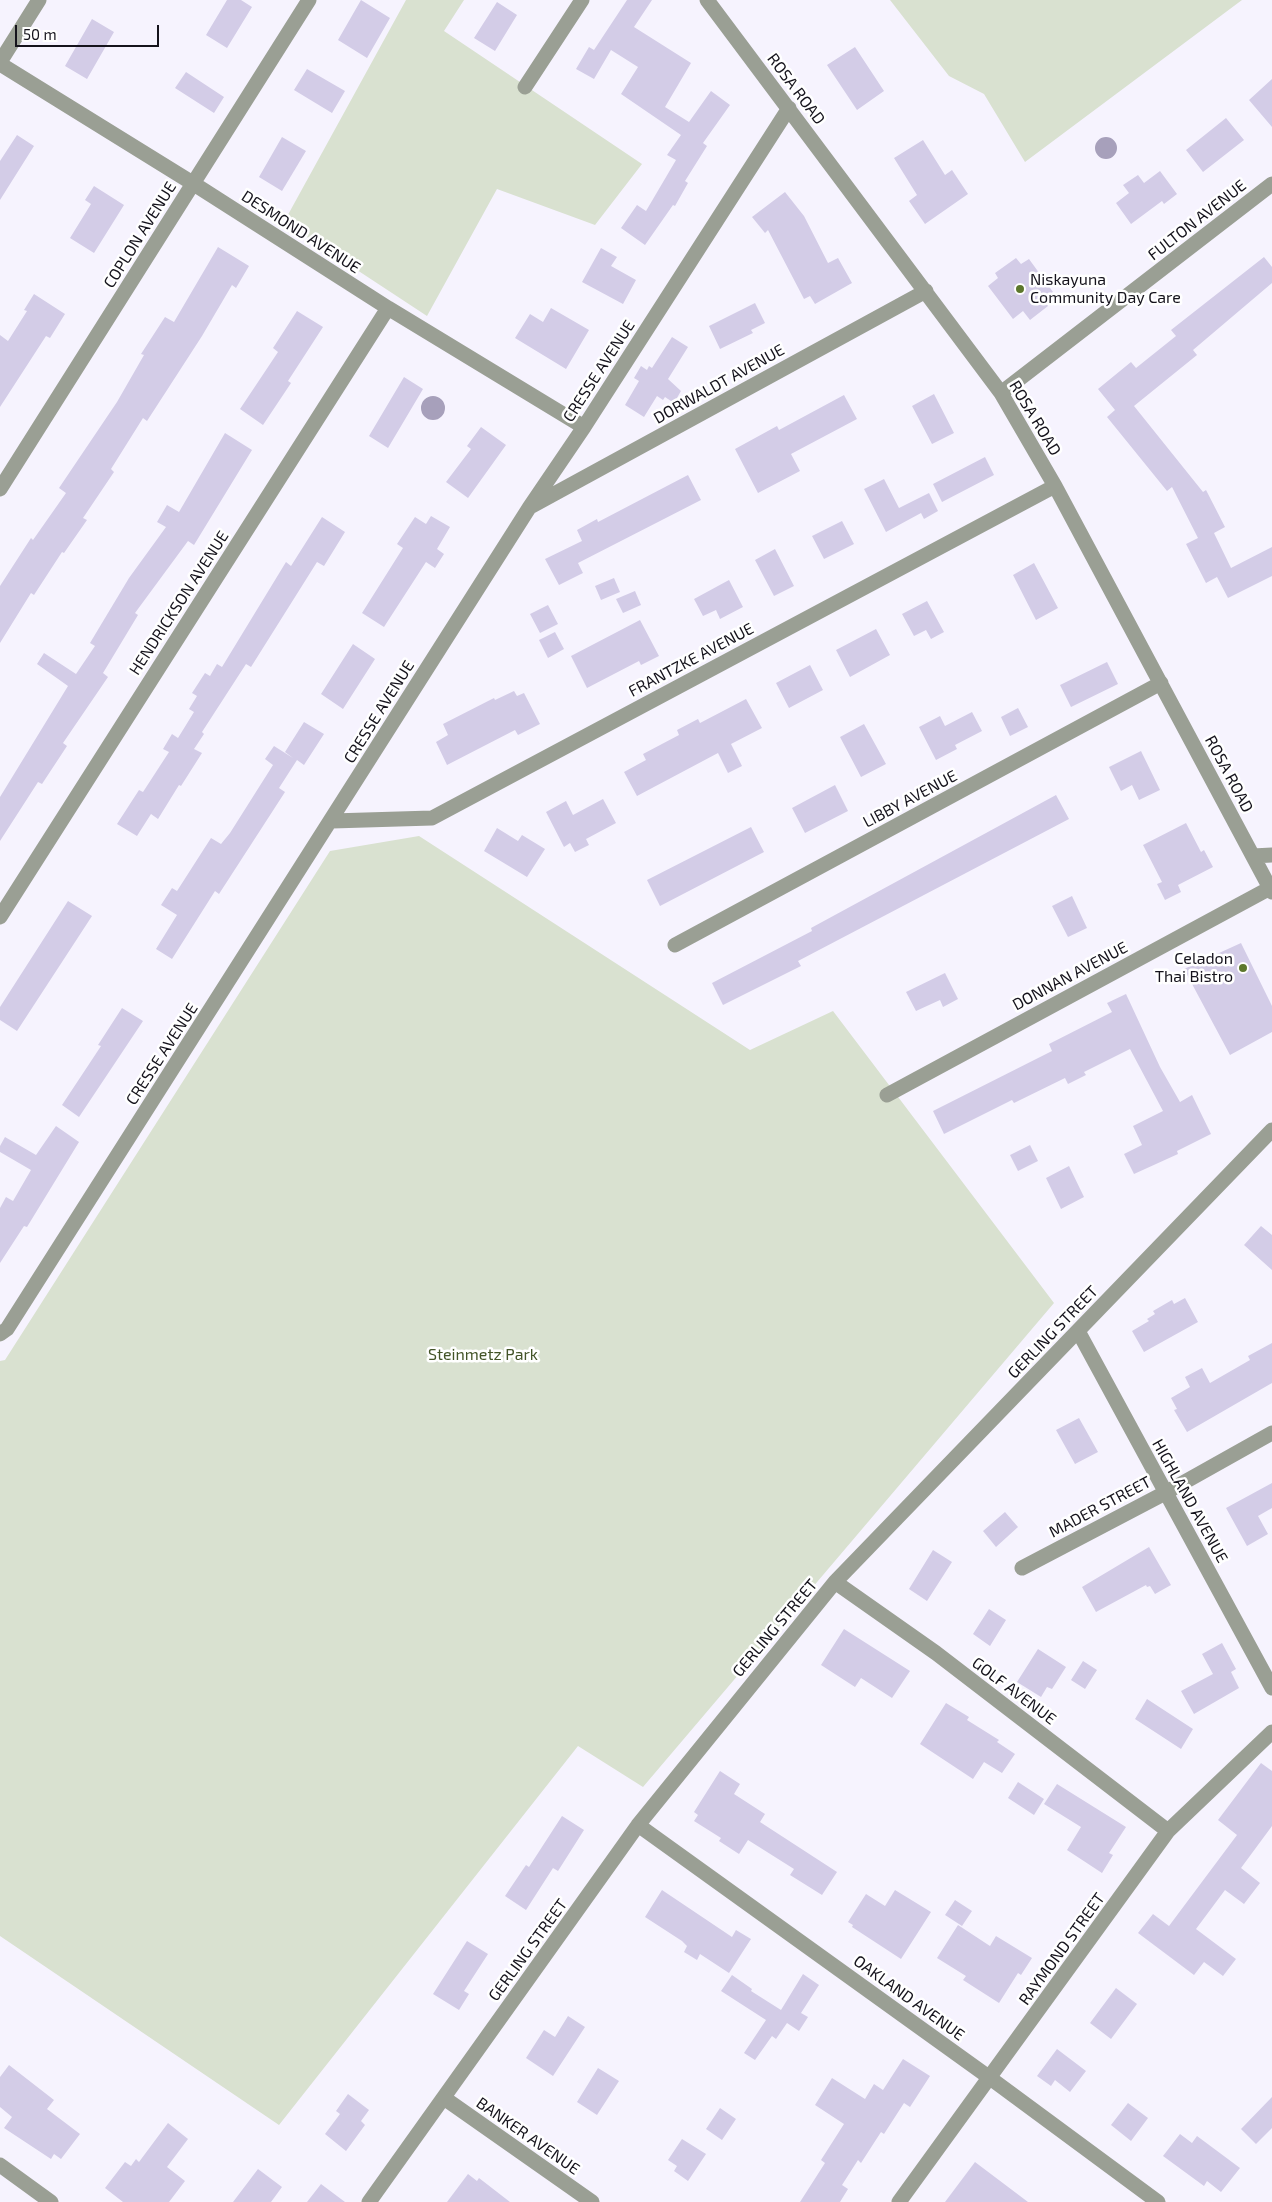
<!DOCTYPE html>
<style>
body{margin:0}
#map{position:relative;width:1272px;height:2202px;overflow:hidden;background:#f6f3fe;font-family:"Exo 2",sans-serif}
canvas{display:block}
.scale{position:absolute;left:15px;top:25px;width:144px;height:22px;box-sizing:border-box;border:2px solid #15131c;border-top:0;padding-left:6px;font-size:15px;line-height:18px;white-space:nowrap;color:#15131c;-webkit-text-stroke:4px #fff;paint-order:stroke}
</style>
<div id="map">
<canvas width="1272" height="2202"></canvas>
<div class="scale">50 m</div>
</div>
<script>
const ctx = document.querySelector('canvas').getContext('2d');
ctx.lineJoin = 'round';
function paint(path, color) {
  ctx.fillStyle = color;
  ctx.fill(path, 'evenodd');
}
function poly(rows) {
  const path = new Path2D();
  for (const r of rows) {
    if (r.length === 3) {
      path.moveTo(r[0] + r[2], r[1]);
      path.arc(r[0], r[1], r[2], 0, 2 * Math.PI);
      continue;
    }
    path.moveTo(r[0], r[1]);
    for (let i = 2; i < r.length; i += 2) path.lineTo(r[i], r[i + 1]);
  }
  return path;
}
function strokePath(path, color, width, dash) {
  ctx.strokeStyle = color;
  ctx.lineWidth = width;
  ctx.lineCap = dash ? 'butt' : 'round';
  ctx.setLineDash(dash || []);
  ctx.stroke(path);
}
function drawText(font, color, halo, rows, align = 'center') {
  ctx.font = font + ' "Exo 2",sans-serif';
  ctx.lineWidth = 5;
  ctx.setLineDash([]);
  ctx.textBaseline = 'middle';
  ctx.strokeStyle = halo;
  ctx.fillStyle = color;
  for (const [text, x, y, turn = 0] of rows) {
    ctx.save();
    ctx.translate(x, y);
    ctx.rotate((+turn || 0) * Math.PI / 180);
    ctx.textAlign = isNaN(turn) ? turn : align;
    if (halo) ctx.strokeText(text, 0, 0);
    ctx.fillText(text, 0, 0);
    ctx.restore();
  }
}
paint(poly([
 [406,0,464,0,444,31,642,164,595,225,497,189,427,316,284,222],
 [890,0,1242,0,1025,162,984,94,949,76],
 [419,836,750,1050,833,1011,1054,1303,643,1787,578,1746,279,2125,0,1936,0,1361,5,1360,330,851]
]), '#d9e1d0');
paint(poly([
 [1106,148,11],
 [433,408,12]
]), '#a7a0bb');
paint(poly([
 [227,0,241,0,252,7,227,48,206,35],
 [361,0,390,18,367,58,338,40],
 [627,0,652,0,634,27,691,63,665,107,689,122,711,91,730,105,703,143,707,146,685,181,688,183,675,206,673,205,645,245,621,228,637,205,646,211,676,160,667,155,681,135,621,94,638,67,611,50,594,79,576,69,589,47,594,50],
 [497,2,517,15,495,51,474,38],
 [92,19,114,32,87,79,65,66],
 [855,47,884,91,857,110,827,65],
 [307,69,345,91,332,113,294,90],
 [186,72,224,97,214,113,175,88],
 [1272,79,1272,127,1249,100],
 [1226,118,1244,140,1203,172,1186,150],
 [17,135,34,146,0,200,0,161],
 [282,137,306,151,282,191,259,177],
 [923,140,945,175,952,170,968,194,925,224,909,201,917,195,894,158],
 [1160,171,1177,194,1164,204,1162,201,1131,224,1116,203,1129,193,1123,185,1138,175,1144,183],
 [94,186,124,205,94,253,70,238,91,204,85,200],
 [785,192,804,216,828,263,838,258,852,283,815,304,810,296,804,299,768,230,765,233,752,217],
 [218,247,249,266,236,288,232,285,202,336,147,421,143,418,111,469,114,472,83,518,87,520,64,553,62,552,34,595,31,593,0,643,0,586,31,538,33,540,66,493,59,488,117,402,144,355,141,354,165,317,174,322],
 [601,248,617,257,611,266,636,280,623,304,582,282],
 [1264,257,1272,267,1272,283,1193,350,1197,355,1134,406,1203,492,1206,490,1225,527,1214,533,1231,568,1272,547,1272,576,1228,598,1217,577,1206,583,1186,544,1198,538,1172,487,1167,491,1107,417,1115,410,1098,389,1131,362,1136,368,1176,336,1171,330],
 [1016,258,1021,264,1029,259,1053,292,1043,299,1048,306,1030,320,1023,311,1013,319,988,286,998,278,995,273],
 [34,294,65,314,50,338,46,336,0,407,0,335,8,341,27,311,24,310],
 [755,303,765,323,751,330,753,333,720,349,709,326],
 [551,308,589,330,566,369,515,338,530,314,543,322],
 [297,311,323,327,288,381,291,383,263,425,240,409,278,352,273,348],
 [672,337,688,347,668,379,681,391,674,403,665,397,663,400,657,396,644,417,625,405,639,381,634,378,641,366,647,370,649,366,652,368],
 [404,377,423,389,388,448,369,436],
 [934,394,954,433,932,444,912,406],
 [844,395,857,419,791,454,800,471,758,493,735,449,777,426,779,430],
 [481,427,506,445,468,498,446,482,471,449,467,446],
 [225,433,252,450,194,545,188,541,135,613,138,615,103,673,108,677,63,743,67,746,42,784,38,782,0,841,0,797,68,686,37,664,44,653,76,674,95,646,90,643,129,578,166,527,157,522,167,505,179,512],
 [985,457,994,475,942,502,933,484],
 [688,475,701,500,578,563,583,573,559,585,545,559,582,541,577,530,597,519,598,522],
 [884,479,899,508,929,493,938,511,924,519,921,513,886,532,864,489],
 [431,516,450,527,437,549,444,554,435,568,426,562,384,627,362,613,403,548,397,544,415,517,426,524],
 [322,517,345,532,324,566,317,562,251,667,246,664,202,732,204,734,194,749,202,753,181,786,179,785,158,819,151,814,137,836,117,824,139,790,143,792,169,752,163,749,172,734,178,738,194,712,189,709,197,696,192,693,205,673,210,676,217,664,222,667,286,562,291,566],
 [842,521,854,544,824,559,812,536],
 [775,549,794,586,774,596,755,560],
 [1034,563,1058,608,1036,620,1013,575],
 [614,578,620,592,601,600,595,586],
 [729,580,743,607,720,619,716,610,703,616,694,599],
 [635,591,641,605,623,613,616,599],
 [927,601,944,632,931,639,926,630,914,636,902,614],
 [548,605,558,624,540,633,530,614],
 [640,620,659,656,641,665,639,661,587,688,571,656],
 [876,629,890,655,850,677,836,650],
 [555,632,564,649,548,658,539,640],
 [353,644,375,659,343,709,321,694],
 [1107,662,1118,684,1071,707,1060,685],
 [810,665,823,690,789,708,776,683],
 [514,691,517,696,524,693,540,724,518,735,515,730,447,765,436,742,448,735,443,724,494,698,495,700],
 [746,699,762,728,731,744,742,766,728,773,718,753,637,796,624,772,646,760,643,754,679,735,677,730,698,719,700,723],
 [1018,708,1028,727,1010,736,1001,717],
 [972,712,982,731,955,745,957,749,936,760,919,727,940,716,945,726],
 [304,722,324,734,304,765,297,760,279,788,285,792,219,894,215,891,172,959,156,949,177,915,161,905,172,888,177,891,211,838,221,844,230,833,273,765,265,759,274,746,293,758,285,752],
 [864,724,886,764,861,777,840,737],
 [1141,751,1160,790,1139,800,1132,785,1121,791,1109,767],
 [835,785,848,811,805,833,792,808],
 [1056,795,1069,819,798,961,801,966,723,1005,712,983,812,931,811,928],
 [603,799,616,823,586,839,589,845,575,852,570,843,564,847,546,812,566,801,573,815],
 [1186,823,1201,852,1204,850,1213,867,1178,885,1181,892,1165,900,1157,884,1162,882,1143,845],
 [751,827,764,852,660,906,647,880],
 [497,828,518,841,522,835,545,849,527,877,484,851],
 [1072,896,1087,928,1068,937,1052,906],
 [68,901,92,916,17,1031,0,1020,0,1007],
 [1241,943,1272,1006,1272,1032,1230,1055,1184,969],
 [945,973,958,999,943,1007,940,1000,916,1011,906,992],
 [1126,994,1160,1067,1180,1102,1192,1095,1211,1134,1177,1151,1178,1154,1134,1174,1124,1154,1142,1145,1133,1126,1163,1111,1130,1049,1084,1072,1086,1075,1068,1084,1065,1078,1014,1103,1012,1100,944,1134,933,1111,1052,1051,1049,1044,1112,1012,1107,1003],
 [122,1008,143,1021,79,1117,62,1105,101,1046,98,1045],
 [56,1126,79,1142,27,1227,24,1226,0,1263,0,1208,6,1197,13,1201,31,1170,0,1152,0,1146,5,1137,36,1155],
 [1030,1145,1038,1161,1018,1171,1010,1155],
 [1069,1166,1084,1197,1061,1209,1046,1178],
 [1261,1226,1272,1235,1272,1270,1244,1245],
 [1185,1298,1198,1322,1144,1352,1132,1331,1149,1321,1147,1319,1155,1314,1153,1311,1172,1300,1174,1304],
 [1272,1343,1272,1383,1187,1432,1174,1410,1177,1409,1171,1398,1190,1387,1185,1377,1202,1368,1210,1383,1250,1360,1248,1356],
 [1079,1418,1098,1452,1075,1464,1056,1430],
 [1272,1483,1272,1508,1258,1516,1268,1534,1247,1546,1226,1508],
 [1005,1512,1018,1527,996,1547,983,1531],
 [1149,1547,1171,1585,1155,1594,1150,1586,1147,1587,1146,1585,1096,1612,1082,1587],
 [933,1550,952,1562,927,1601,909,1589],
 [989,1609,1006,1620,990,1646,973,1634],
 [844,1629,910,1671,892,1698,861,1678,855,1687,821,1665],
 [1222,1643,1236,1669,1231,1672,1239,1688,1194,1714,1181,1691,1213,1674,1202,1654],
 [1038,1649,1066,1667,1052,1689,1047,1687,1041,1697,1017,1682],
 [1083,1661,1097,1670,1085,1689,1071,1680],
 [1147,1699,1193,1729,1181,1749,1135,1719],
 [946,1703,969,1717,967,1720,999,1740,997,1742,1015,1754,1002,1773,984,1762,973,1779,920,1744],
 [1261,1763,1272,1771,1272,1826,1241,1868,1260,1883,1244,1904,1225,1890,1196,1929,1236,1959,1223,1976,1204,1962,1194,1975,1138,1933,1153,1914,1169,1926,1237,1835,1218,1820],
 [720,1771,740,1784,734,1794,765,1814,760,1822,837,1872,822,1895,790,1875,794,1869,748,1840,739,1854,719,1841,721,1838,694,1821,698,1815,694,1812],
 [1018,1782,1044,1799,1034,1815,1008,1798],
 [1057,1784,1126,1827,1109,1853,1113,1855,1102,1873,1067,1850,1081,1827,1044,1804],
 [562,1816,584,1830,558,1871,553,1868,526,1910,505,1896,526,1865,529,1867],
 [662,1890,732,1937,736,1930,751,1939,729,1973,700,1954,697,1960,684,1952,687,1946,682,1941,645,1917],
 [895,1890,931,1912,901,1959,852,1927,853,1925,848,1922,866,1894,885,1906],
 [955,1900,972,1911,962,1926,945,1915],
 [958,1925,990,1946,996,1936,1032,1958,1021,1975,1018,1973,999,2003,963,1980,966,1976,937,1958],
 [467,1941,488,1954,464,1991,469,1994,459,2010,433,1994],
 [803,1974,819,1985,801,2013,808,2017,799,2031,787,2023,776,2039,772,2036,755,2060,744,2053,766,2020,721,1991,732,1975,752,1989,751,1991,781,2010],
 [1116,1988,1137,2004,1111,2039,1090,2023],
 [568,2016,585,2027,553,2076,526,2058,544,2030,555,2037],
 [1057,2049,1086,2071,1070,2092,1055,2080,1051,2086,1037,2076],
 [903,2059,930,2076,910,2107,904,2103,884,2134,881,2132,861,2163,858,2160,842,2185,848,2189,840,2202,800,2202,825,2163,821,2160,844,2124,815,2105,832,2078,865,2099,874,2084,883,2090],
 [9,2065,54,2100,47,2109,80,2134,61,2159,54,2154,51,2159,4,2128,12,2117,0,2107,0,2077],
 [598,2068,619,2081,597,2115,577,2102],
 [348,2094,369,2110,361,2121,365,2125,346,2151,325,2134,340,2114,336,2111],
 [1272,2097,1272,2128,1256,2144,1241,2129],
 [1128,2103,1148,2118,1131,2141,1111,2125],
 [720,2108,736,2119,722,2140,706,2129],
 [168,2123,188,2139,167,2167,185,2181,169,2202,123,2202,105,2188,125,2162,131,2166,136,2159,139,2162],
 [1180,2134,1192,2143,1197,2136,1240,2168,1221,2192,1207,2181,1204,2186,1163,2156],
 [682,2139,706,2154,688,2181,674,2171,677,2166,668,2160],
 [975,2162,1028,2202,945,2202],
 [258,2169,282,2187,271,2202,233,2202],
 [468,2174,477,2181,479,2178,510,2202,447,2202],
 [321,2184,345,2202,307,2202]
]), '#d3cce7');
strokePath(poly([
 [707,0,1001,393,1055,486,1272,892],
 [0,62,39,0],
 [0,64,194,184,388,308,584,427],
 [525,87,582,0],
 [1001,393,1272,184],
 [0,489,309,0],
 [532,506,926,291],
 [332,821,432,818,1055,486],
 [1253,856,1272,855],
 [0,917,388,308],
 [675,945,1161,683],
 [887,1095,1270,888],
 [1078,1331,1272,1688],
 [0,1334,7,1329,529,508,584,427,789,108],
 [1022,1568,1165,1493,1272,1433],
 [835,1582,936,1653,1168,1831],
 [638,1825,990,2078,1158,2202],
 [444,2098,592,2202],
 [0,2165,51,2202],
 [369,2202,638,1825,835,1582,1272,1130],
 [899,2202,1168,1831,1272,1732]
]), '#9a9f94', 15);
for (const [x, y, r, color] of [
 [1020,289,5,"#5c772c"],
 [1243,968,5,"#5c772c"]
]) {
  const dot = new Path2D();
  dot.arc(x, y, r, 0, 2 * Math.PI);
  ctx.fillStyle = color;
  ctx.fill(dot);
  strokePath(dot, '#fff', 2);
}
drawText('16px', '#15131c', '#fff', [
 ["ROSA ROAD",796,89,53],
 ["FULTON AVENUE",1197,220,-38],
 ["DESMOND AVENUE",301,232,33],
 ["COPLON AVENUE",140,235,-58],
 ["CRESSE AVENUE",599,371,-57],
 ["DORWALDT AVENUE",719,384,-29],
 ["ROSA ROAD",1035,418,59],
 ["HENDRICKSON AVENUE",179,603,-57],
 ["FRANTZKE AVENUE",691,660,-28],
 ["CRESSE AVENUE",379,712,-58],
 ["ROSA ROAD",1229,774,62],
 ["LIBBY AVENUE",910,799,-28],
 ["DONNAN AVENUE",1070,976,-28],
 ["CRESSE AVENUE",162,1054,-57],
 ["GERLING STREET",1053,1332,-46],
 ["HIGHLAND AVENUE",1190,1501,61],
 ["MADER STREET",1100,1507,-28],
 ["GERLING STREET",775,1628,-50],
 ["GOLF AVENUE",1014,1691,37],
 ["RAYMOND STREET",1062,1949,-54],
 ["GERLING STREET",528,1950,-54],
 ["OAKLAND AVENUE",909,1998,36],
 ["BANKER AVENUE",528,2136,35]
]);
drawText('16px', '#15131c', '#fff', [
 ["Niskayuna",1030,280],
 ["Community Day Care",1030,298],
 ["Celadon",1233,959,"right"],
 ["Thai Bistro",1233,977,"right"]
], 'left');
drawText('16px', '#435428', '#fff', [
 ["Steinmetz Park",483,1355]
]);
</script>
